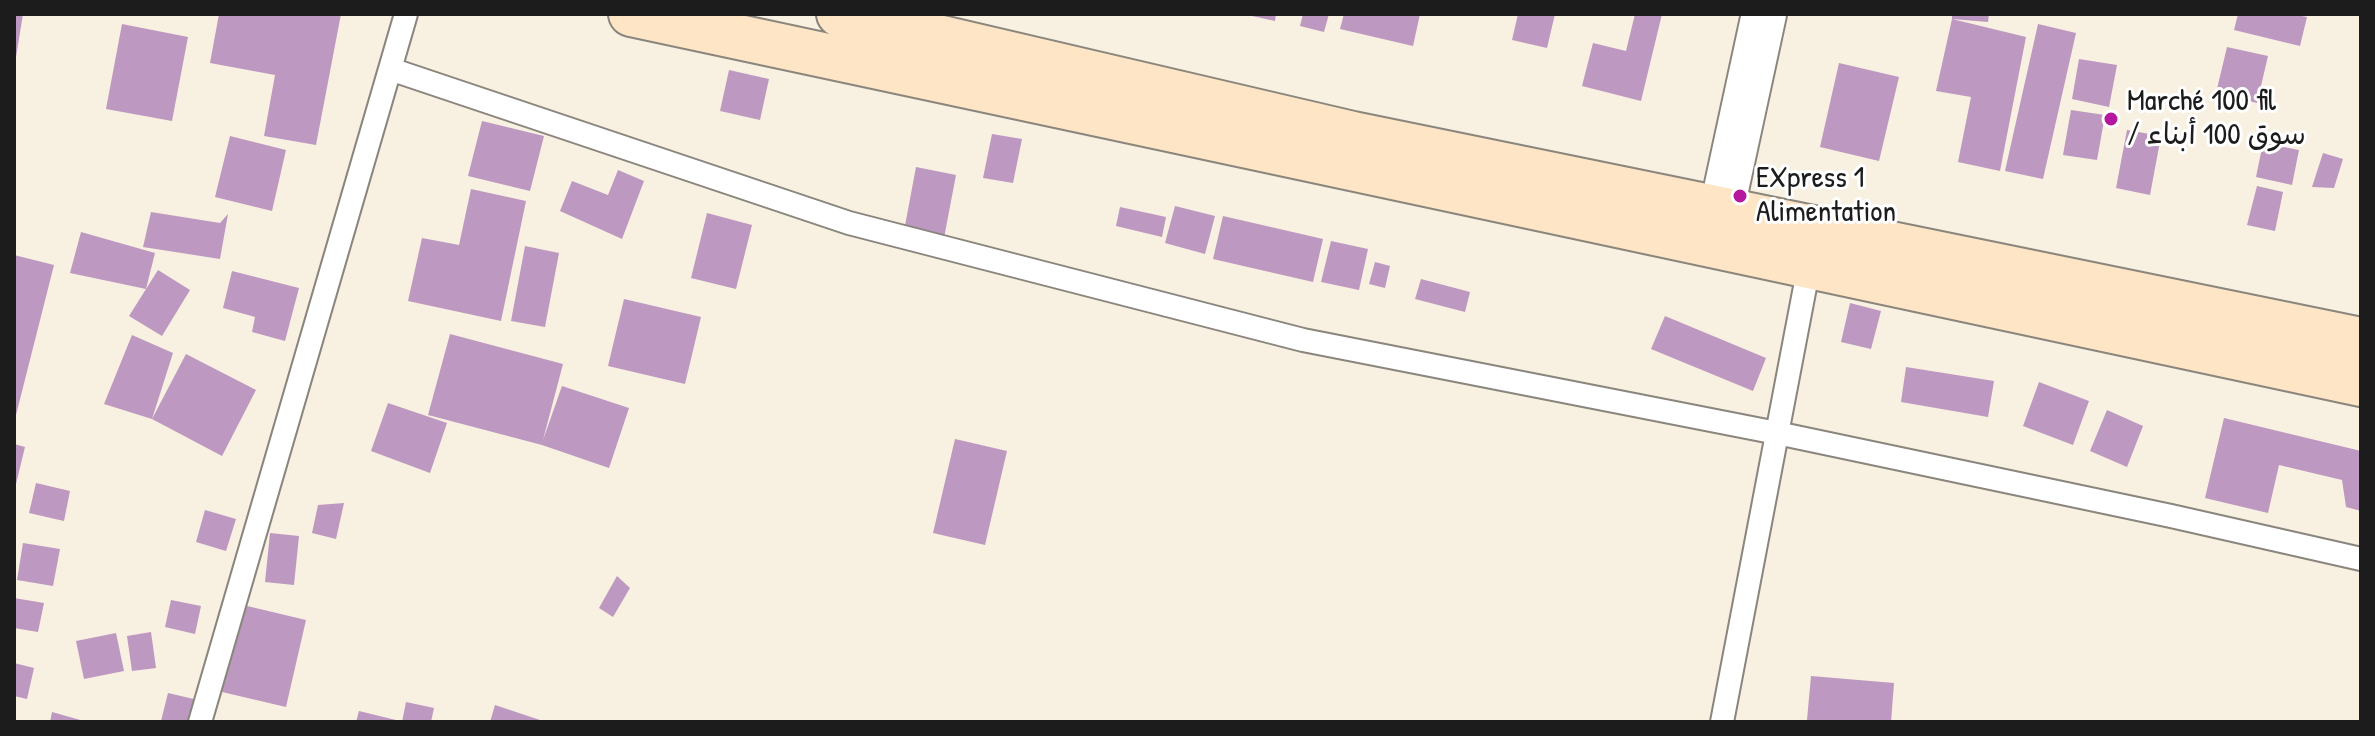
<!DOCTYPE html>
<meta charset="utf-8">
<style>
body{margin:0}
#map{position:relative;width:2375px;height:736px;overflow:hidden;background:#f8f0e1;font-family:"Patrick Hand",sans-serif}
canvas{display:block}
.frame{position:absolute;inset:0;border:16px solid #1c1c1c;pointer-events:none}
</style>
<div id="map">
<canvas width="2375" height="736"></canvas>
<div class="frame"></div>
</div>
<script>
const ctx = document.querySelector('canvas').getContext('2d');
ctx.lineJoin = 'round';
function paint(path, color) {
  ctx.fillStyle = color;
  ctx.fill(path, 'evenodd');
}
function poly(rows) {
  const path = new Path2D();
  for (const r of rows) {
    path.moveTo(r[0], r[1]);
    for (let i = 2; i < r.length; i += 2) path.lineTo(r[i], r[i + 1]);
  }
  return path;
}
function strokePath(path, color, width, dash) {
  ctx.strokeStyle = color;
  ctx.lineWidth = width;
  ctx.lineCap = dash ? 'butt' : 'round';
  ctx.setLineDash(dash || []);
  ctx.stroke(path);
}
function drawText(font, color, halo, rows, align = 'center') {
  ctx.font = font + ' "Patrick Hand","Playpen Sans Arabic",sans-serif';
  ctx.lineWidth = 6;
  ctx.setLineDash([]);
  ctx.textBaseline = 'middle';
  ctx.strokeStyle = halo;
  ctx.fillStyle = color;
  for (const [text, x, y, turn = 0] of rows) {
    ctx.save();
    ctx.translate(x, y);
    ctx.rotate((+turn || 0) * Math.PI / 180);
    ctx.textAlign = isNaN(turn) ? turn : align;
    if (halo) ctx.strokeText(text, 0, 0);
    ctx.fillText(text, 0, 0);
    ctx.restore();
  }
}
paint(poly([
 [14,14,23,14,16,57,14,56],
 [219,14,341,14,316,145,264,136,275,75,210,63],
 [1243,14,1276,14,1275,21],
 [1303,14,1329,14,1324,32,1300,26],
 [1344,14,1420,14,1413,46,1340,29],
 [1518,14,1555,14,1547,48,1512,40],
 [1635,14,1662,14,1641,101,1582,86,1593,43,1626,51],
 [1952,14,1989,14,1988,22,1952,19],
 [2238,14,2291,14,2307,17,2300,46,2234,30],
 [1952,19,2026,37,2000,171,1958,162,1971,97,1936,91],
 [122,24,188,37,172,121,106,109],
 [2038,24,2076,33,2043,179,2005,171],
 [2227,47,2268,56,2257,103,2216,93],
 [2079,59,2117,65,2109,107,2072,99],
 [1839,63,1899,77,1879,161,1820,147],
 [729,70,769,79,760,120,720,111],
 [2071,110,2105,115,2097,160,2063,155],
 [482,121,544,136,530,191,468,176],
 [2127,130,2161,136,2150,195,2116,188],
 [992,134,1022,139,1013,183,983,178],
 [230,136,286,150,272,211,215,197],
 [2263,143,2299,150,2292,185,2256,177],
 [2323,153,2343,159,2334,188,2312,187],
 [916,167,956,175,944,238,904,231],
 [618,170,644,181,622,239,560,211,572,181,608,195],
 [2257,186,2283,192,2275,231,2247,225],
 [471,189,526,201,501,321,408,301,422,238,459,245],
 [1175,206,1215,216,1205,254,1165,243],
 [1120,207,1166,217,1162,237,1116,226],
 [151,212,220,223,228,214,220,259,143,247],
 [707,213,752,225,736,289,691,278],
 [1223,216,1323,239,1313,282,1213,259],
 [81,232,155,253,146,289,70,273],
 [1331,241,1368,249,1359,290,1321,282],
 [525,246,559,253,545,327,511,321],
 [14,255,54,265,15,419,14,418],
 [1375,262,1390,266,1385,288,1369,284],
 [158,270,190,290,162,336,129,316],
 [232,271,299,288,285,341,252,332,255,317,223,308],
 [1421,279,1470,292,1465,312,1415,299],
 [624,299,701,317,685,384,608,366],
 [1850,303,1881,311,1871,349,1841,342],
 [1665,316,1766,358,1753,391,1651,349],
 [450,334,563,364,543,440,562,386,629,408,609,468,542,445,428,415],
 [132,335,173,353,152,419,104,404],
 [186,354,256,390,222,456,152,419],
 [1906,367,1994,381,1988,417,1901,402],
 [2039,382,2089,401,2073,445,2023,426],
 [388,403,447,423,430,473,371,451],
 [2107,410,2143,426,2127,467,2090,451],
 [2224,418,2361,451,2361,511,2346,507,2342,480,2279,465,2268,513,2205,498],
 [955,439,1007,451,985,545,933,533],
 [14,444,25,447,15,488,14,488],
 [36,483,70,491,64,521,29,513],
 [344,503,336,539,312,533,318,505],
 [205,510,236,519,226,551,196,542],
 [270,533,299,536,294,585,265,582],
 [23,543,60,549,53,586,17,580],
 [617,576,630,588,613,617,599,608],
 [14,598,44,603,38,632,14,628],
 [171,600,201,606,195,634,165,627],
 [243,605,306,620,286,707,222,692],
 [151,632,156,668,132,671,127,636],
 [116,633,124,671,84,679,76,641],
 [14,663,34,668,27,699,14,696],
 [1811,676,1894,683,1891,722,1807,720],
 [168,693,198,700,192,722,161,721],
 [406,702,434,708,431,722,402,722],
 [495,705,543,721,543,722,490,722],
 [359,711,400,721,400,722,356,722],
 [52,712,84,721,84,722,50,722]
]), '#bd98c0');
const lane = poly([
 [390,69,849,223,1303,340,1777,433,2171,516,2361,559],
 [200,722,406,14],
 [1722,722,1809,266]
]);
const street = poly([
 [1722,208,1764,14]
]);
const secondary = poly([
 [631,14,2361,384],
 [839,14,1353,134,2361,340]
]);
strokePath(lane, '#8a867e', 26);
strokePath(street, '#8a867e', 48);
strokePath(secondary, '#8a867e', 48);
strokePath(lane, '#fff', 22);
strokePath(street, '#fff', 44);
strokePath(secondary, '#fde5c5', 44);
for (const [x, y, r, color] of [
 [2111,119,8,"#b5179e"],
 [1740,196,8,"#b5179e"]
]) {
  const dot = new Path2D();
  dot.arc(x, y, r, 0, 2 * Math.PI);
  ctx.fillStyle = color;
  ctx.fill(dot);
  strokePath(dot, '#fff', 3);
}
drawText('30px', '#1c1c1c', '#fff', [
 ["Marché 100 fil",2127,102],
 ["/ سوق 100 أبناء",2127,136],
 ["EXpress 1",1756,179],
 ["Alimentation",1756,213]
], 'left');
</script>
